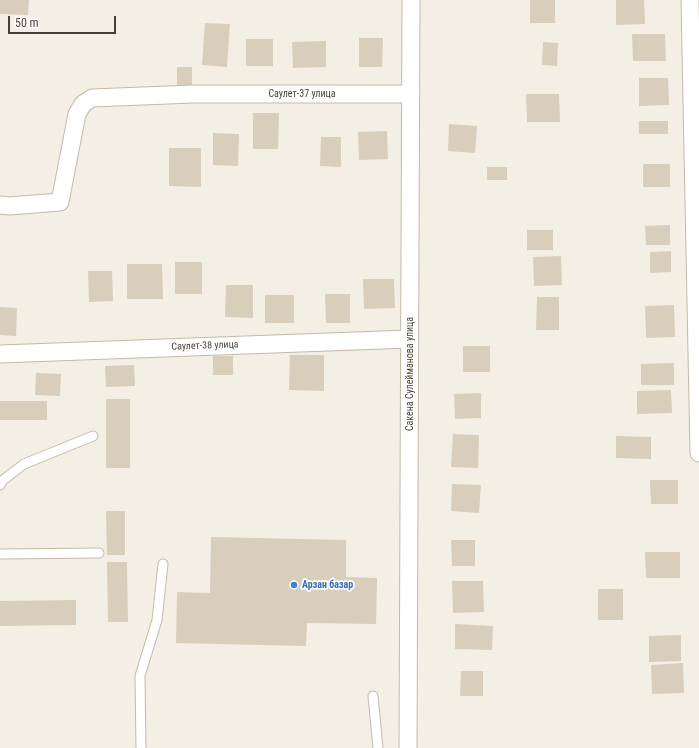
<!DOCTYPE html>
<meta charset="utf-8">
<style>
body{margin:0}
#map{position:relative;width:699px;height:748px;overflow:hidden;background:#f4efe5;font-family:"Roboto Condensed",sans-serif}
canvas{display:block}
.scale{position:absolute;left:8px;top:16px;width:108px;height:18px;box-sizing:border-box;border:2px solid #463f34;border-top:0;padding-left:5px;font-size:12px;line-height:14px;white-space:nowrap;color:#463f34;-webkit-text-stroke:3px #fff;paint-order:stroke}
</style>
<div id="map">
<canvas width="699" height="748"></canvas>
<div class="scale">50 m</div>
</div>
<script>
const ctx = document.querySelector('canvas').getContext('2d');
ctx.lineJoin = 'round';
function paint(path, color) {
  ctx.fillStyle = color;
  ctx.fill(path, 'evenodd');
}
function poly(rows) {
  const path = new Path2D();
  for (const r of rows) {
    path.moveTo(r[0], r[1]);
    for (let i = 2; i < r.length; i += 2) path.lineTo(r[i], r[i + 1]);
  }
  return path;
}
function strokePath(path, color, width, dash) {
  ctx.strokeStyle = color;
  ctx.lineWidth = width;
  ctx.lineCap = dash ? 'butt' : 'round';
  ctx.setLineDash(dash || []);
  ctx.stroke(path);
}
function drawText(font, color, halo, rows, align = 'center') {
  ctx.font = font + ' "Roboto Condensed",sans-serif';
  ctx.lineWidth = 3.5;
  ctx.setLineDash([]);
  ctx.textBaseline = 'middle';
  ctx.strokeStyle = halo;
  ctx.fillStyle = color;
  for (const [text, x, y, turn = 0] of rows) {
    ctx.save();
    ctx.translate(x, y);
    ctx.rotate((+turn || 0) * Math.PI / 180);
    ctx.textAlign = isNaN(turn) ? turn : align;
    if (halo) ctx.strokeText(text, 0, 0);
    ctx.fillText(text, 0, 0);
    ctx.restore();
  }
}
paint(poly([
 [0,0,29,0,28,15,0,14],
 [530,0,555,0,555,23,530,23],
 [616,0,644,0,645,24,616,25],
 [205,23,230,24,227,67,202,65],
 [632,34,665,34,666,61,633,61],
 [359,38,383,38,382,67,359,67],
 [246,39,273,39,273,66,246,66],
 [326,41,326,67,293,68,292,42],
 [543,42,558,43,557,66,542,65],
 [177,67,192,67,192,86,177,86],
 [639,78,668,78,669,105,639,106],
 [526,94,559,94,560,122,527,122],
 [253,113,279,113,278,149,253,149],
 [639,121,668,121,668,134,639,134],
 [449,124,477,126,475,153,448,151],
 [387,131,388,159,359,160,358,132],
 [213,133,239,134,238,166,213,165],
 [321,137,341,137,341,167,320,166],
 [169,148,201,148,201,187,169,186],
 [643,164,670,164,670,187,643,187],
 [487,167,507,167,507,180,487,180],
 [670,225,670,245,646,245,645,226],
 [527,230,553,230,553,250,527,250],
 [671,251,671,272,650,273,650,252],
 [561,256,562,285,534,286,533,257],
 [175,262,202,262,202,294,175,294],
 [127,264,162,264,163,299,127,299],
 [88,271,112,271,113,301,89,302],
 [363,279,394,279,395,308,364,309],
 [226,285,253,285,253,318,225,317],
 [325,294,350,294,350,323,326,323],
 [265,295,294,295,294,323,265,323],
 [537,297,559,297,559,330,536,330],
 [674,305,675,337,646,338,645,306],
 [0,307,17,308,16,336,0,335],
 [463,346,490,346,490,372,463,372],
 [290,355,324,355,324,391,289,390],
 [213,356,233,356,233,375,213,375],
 [674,363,674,385,641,385,641,364],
 [134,365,135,386,106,387,105,366],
 [36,373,61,374,60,396,35,395],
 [671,390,672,413,637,414,637,391],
 [481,393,481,418,455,419,454,394],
 [106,399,130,399,130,468,106,468],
 [0,401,47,401,47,420,0,420],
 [453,434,479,435,478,468,451,467],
 [616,436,651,437,651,459,616,458],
 [650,480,678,480,678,504,651,504],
 [452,484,481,485,479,513,451,511],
 [106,511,125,511,125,555,107,555],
 [211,537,346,540,346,577,377,578,376,624,307,623,306,646,176,643,177,592,210,593],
 [451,540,475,540,475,566,452,566],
 [645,552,680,552,680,578,646,578],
 [107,562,127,562,128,622,108,622],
 [452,581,483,581,484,612,453,613],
 [598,589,623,589,623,620,598,620],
 [76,600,76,625,0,626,0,601],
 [455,624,493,626,492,650,455,649],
 [681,635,681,661,649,662,649,636],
 [683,663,684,693,652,694,651,665],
 [461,671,483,671,483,696,460,696]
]), '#d9cdbc');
const service = poly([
 [0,485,2,481,24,464,93,436],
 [0,554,99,553],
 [373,696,378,748],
 [141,748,140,676,157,620,163,564]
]);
const minor = poly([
 [690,0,699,453],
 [0,205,9,206,60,202,77,114,83,104,92,98,193,94,411,94],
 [0,354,410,339],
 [408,748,411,0]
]);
strokePath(service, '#c3b9aa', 11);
strokePath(minor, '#c3b9aa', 19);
strokePath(service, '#fff', 9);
strokePath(minor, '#fff', 17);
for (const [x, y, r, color] of [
 [294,585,4,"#3f7fe0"]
]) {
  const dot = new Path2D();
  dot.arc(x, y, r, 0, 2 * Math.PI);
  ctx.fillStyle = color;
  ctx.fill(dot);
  strokePath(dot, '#fff', 1.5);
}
drawText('10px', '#463f34', '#fff', [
 ["Саулет-37 улица",302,94],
 ["Саулет-38 улица",205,346,-2],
 ["Сакена Сулейманова улица",410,374,-90]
]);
drawText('bold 10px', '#366cbe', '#fff', [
 ["Арзан базар",302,585]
], 'left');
</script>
